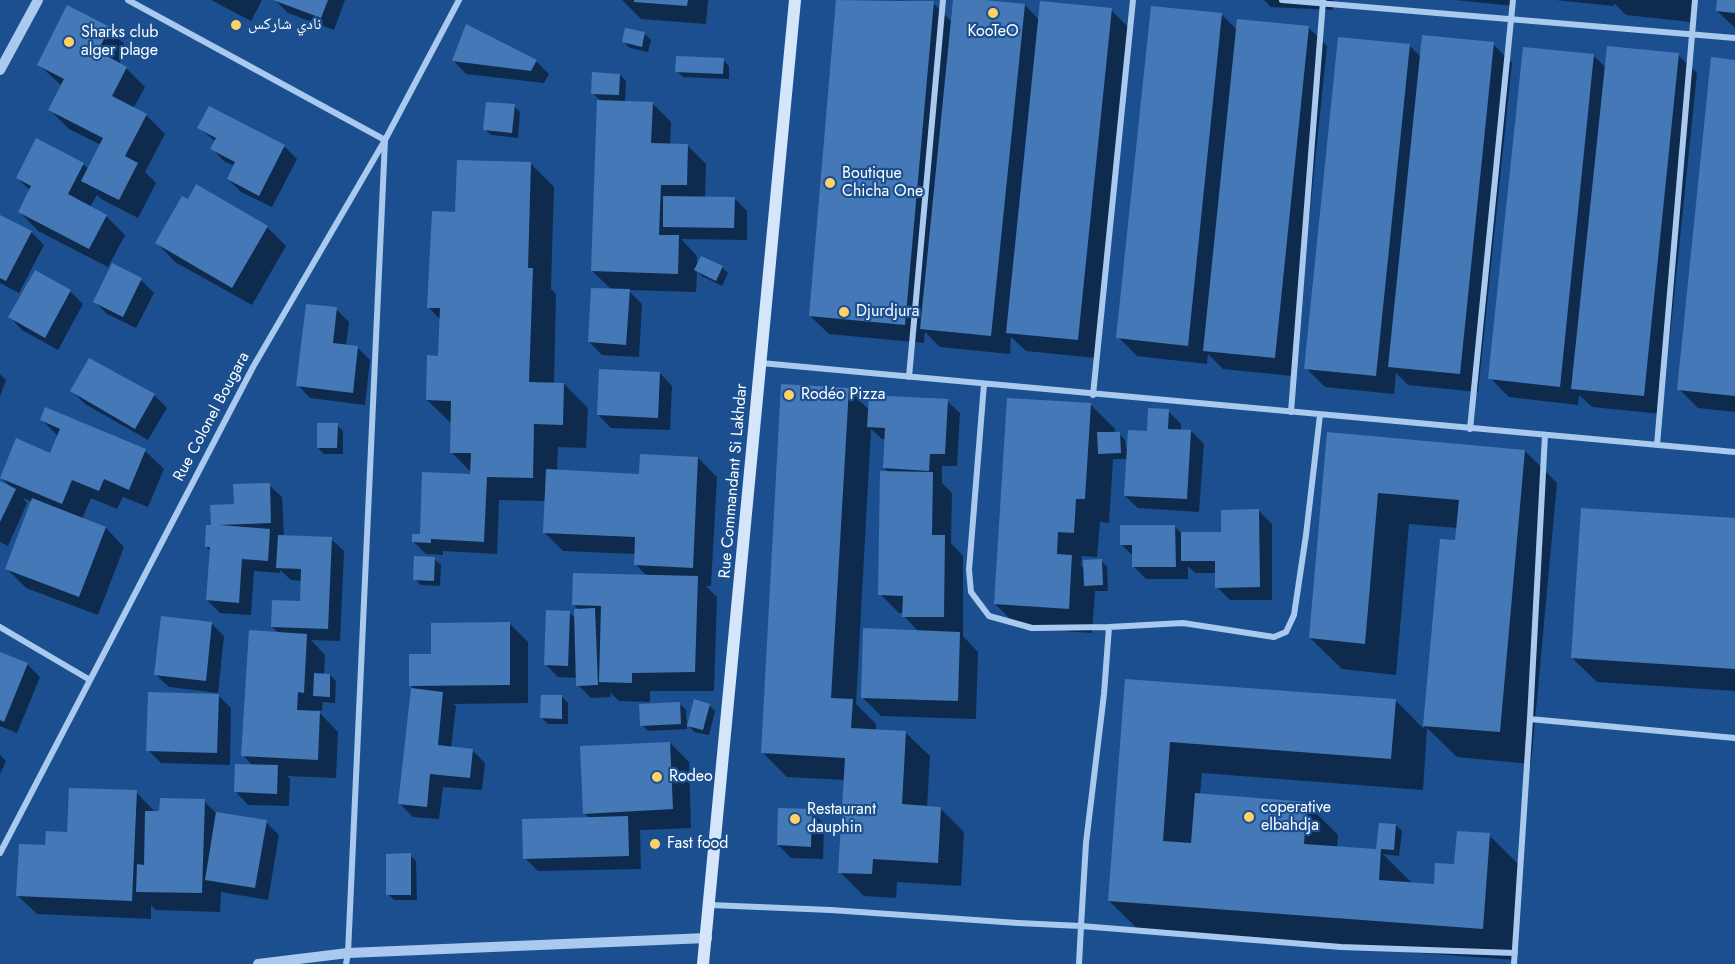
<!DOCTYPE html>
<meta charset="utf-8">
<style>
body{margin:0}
canvas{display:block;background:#1b4f8f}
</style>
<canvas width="1735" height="964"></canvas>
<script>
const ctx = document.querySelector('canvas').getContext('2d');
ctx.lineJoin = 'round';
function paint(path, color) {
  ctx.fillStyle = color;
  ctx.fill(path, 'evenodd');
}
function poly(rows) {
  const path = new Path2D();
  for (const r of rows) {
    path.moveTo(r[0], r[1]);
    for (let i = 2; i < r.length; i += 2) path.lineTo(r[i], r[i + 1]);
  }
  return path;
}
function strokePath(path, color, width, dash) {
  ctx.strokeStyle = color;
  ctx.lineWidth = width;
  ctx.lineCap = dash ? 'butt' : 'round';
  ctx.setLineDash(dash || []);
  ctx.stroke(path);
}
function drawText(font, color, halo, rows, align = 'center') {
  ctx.font = font + ' Jost,"Noto Naskh Arabic",sans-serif';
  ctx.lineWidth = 4.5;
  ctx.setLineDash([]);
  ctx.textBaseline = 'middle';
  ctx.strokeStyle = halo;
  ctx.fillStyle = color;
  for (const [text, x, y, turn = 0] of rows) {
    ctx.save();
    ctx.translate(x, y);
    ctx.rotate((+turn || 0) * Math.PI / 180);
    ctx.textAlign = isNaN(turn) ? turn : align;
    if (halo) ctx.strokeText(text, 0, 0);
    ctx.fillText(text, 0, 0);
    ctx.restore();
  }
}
paint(poly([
 [211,0,262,0,251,21],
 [275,0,345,0,334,30,288,13],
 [622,0,708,0,706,24,641,19],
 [838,0,903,0,933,3,952,22,955,0,1025,5,1039,20,1111,10,1130,29,1096,358,1026,351,1011,337,1010,354,940,347,925,332,924,343,829,334,810,316],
 [1264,0,1333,0,1333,10,1271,7],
 [1455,0,1515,0,1514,6],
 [1555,0,1693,0,1691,22,1626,15,1614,3,1614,6],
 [1718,0,1735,0,1735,28,1717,11],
 [1222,15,1237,30,1308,27,1327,46,1293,376,1223,369,1208,354,1207,364,1137,356,1118,337],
 [109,29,128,48,119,64,126,68,145,87,133,109,146,115,165,134,145,172,156,183,138,218,101,199,97,195,90,207,106,216,125,235,108,267,38,231,20,212,31,191,17,178,36,140,84,165,88,169,101,145,69,129,50,110,62,86,38,64],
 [645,34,651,40,648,52,630,48,624,42],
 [1493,44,1512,63,1478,392,1408,385,1396,373,1394,394,1325,387,1306,368,1409,45,1421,57],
 [1678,55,1697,73,1662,414,1592,407,1579,395,1578,405,1509,397,1490,378,1594,56,1606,68],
 [723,60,729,66,729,79,683,77,677,71],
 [454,61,536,61,549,74,544,83,466,74],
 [1735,62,1735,412,1698,408,1679,389],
 [620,75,626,81,625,102,652,103,671,122,670,145,687,145,706,164,705,198,734,198,747,211,747,240,681,239,697,256,697,267,722,267,728,273,722,286,702,276,697,271,696,292,628,290,642,304,639,357,602,355,589,342,612,290,592,271,599,99,592,93],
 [514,106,520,112,518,138,491,135,485,129],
 [199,128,284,146,297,159,272,207,241,192,228,179,235,166,225,162,212,149,216,142],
 [530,163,554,187,551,289,556,294,554,384,564,384,588,408,586,448,558,447,557,471,640,475,698,458,717,477,711,586,706,586,717,597,714,691,650,691,650,702,619,701,610,692,611,697,591,698,578,685,578,678,558,677,545,664,570,613,576,619,579,610,574,605,647,576,635,564,636,554,563,551,544,532,546,501,499,500,497,554,443,551,443,555,426,554,413,541,421,536,472,475,472,473,451,452,452,424,427,400,440,358,441,320,429,308,457,213],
 [196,186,267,227,286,246,252,305,175,262,157,243,188,201],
 [0,217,31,232,44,245,19,293,0,283],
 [113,265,141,280,154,293,136,328,107,314,95,302],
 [35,272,70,291,83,304,58,350,22,330,10,317],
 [336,309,349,322,346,346,358,348,370,360,365,405,310,398,298,385],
 [660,373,672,386,670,430,611,428,598,415],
 [0,374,6,380,0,396],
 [848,389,870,411,947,401,960,413,957,466,942,466,942,483,952,493,951,543,963,556,963,636,978,652,976,719,881,716,862,697,919,632,904,616,904,613,899,613,880,594,889,473,884,468,886,439,882,439,871,429,856,704,876,724,876,731,905,732,930,756,927,807,940,808,964,832,961,886,897,882,896,898,864,896,840,872,845,780,787,777,763,753],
 [72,391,154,395,167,408,148,440,85,404],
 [1091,405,1115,429,1114,433,1119,433,1125,440,1126,449,1148,432,1168,411,1181,424,1181,431,1191,431,1204,444,1199,512,1138,508,1125,496,1127,459,1113,459,1109,523,1100,522,1097,557,1082,556,1081,566,1085,569,1101,560,1107,567,1108,591,1095,591,1092,633,1019,628,995,604],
 [46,409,145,451,164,469,148,507,123,497,117,509,91,498,82,519,106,528,124,547,98,615,26,588,7,569,33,502,23,498,27,503,8,546,0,542,0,483,12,488,2,478,51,454,59,437,41,419],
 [337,425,343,431,343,454,324,454,318,448],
 [1329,434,1525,451,1557,483,1531,764,1457,757,1427,728,1423,790,1202,773,1200,795,1306,803,1338,835,1337,848,1381,851,1378,848,1396,825,1402,831,1399,856,1383,854,1412,883,1435,886,1489,835,1521,867,1514,960,1141,932,1109,901,1126,681,1395,700,1424,729,1442,540,1456,541,1458,528,1409,524,1396,675,1342,669,1310,638],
 [269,485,282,497,284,537,331,539,344,551,340,641,311,640,325,655,324,675,330,675,336,681,335,703,323,702,322,711,317,710,338,732,336,778,287,776,290,779,289,806,248,805,236,792,253,766,243,755,280,634,272,627,301,603,302,581,291,580,280,570,280,573,254,571,251,615,220,613,207,600,211,551,206,547,212,526,236,506],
 [1259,511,1272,524,1272,600,1230,600,1217,587,1217,573,1195,573,1188,566,1188,579,1146,579,1134,567,1134,557,1122,545,1174,526,1182,534,1223,534],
 [1735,520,1735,691,1597,682,1572,658],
 [434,559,441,565,440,586,421,585,415,579],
 [211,623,224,636,218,693,169,687,156,675],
 [509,623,528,642,528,703,453,704,456,706,451,748,472,750,485,763,482,790,443,787,439,819,413,817,400,804,415,690,410,685,433,656],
 [0,653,27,664,40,677,17,733,0,726],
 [218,695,231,708,230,765,161,763,148,750],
 [562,697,568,703,568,724,548,724,542,718],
 [679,703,686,710,687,729,648,731,642,725],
 [709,705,715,711,709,735,694,732,688,725],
 [670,743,689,762,691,828,640,830,641,869,538,871,525,858,590,819,584,813],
 [0,755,6,761,0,774],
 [136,792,155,812,204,801,217,814,266,822,279,835,268,900,221,892,220,912,156,910,151,905,151,919,37,914,18,896,47,847],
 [811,811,824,824,823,859,791,858,778,845],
 [410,855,416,861,417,900,394,900,388,894]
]), '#0007');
paint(poly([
 [273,0,328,0,321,18],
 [634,0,688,0,687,6,634,2],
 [836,0,934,1,905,325,809,316],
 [953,0,985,0,1025,4,991,336,920,329],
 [1717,0,1735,0,1735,13,1716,11],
 [1040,1,1112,8,1078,340,1006,333],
 [67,5,110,27,98,51,127,67,112,96,147,114,125,156,138,163,119,200,81,181,103,138,48,110,64,79,37,65],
 [1151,6,1222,13,1188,346,1116,338],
 [1237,19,1309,26,1275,358,1203,351],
 [466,24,537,60,531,71,452,61],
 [625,28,645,32,642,47,622,42],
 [1422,35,1494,42,1460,374,1388,367],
 [1338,37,1410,44,1376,376,1304,369],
 [1607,46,1679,53,1644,396,1571,389],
 [1523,47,1594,54,1560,387,1488,379],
 [676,56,724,58,723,74,675,72],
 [1711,57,1735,60,1735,396,1677,390],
 [592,72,620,74,619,95,591,94],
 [597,100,653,102,651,143,688,144,687,185,661,185,659,235,679,235,678,274,591,271],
 [486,102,515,104,512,133,483,130],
 [209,106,285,145,259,196,227,179,235,162,210,149,216,138,197,128],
 [36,138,84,163,68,194,107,215,89,249,18,212,31,186,16,178],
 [457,160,531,162,528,268,533,268,529,382,564,383,563,425,534,424,533,478,487,477,484,542,431,539,431,543,412,542,412,534,420,534,422,472,470,474,471,453,450,453,451,401,426,400,427,355,438,356,440,308,427,308,432,211,455,212],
 [196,184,268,226,232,288,155,243,182,196,188,199],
 [663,196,735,197,734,228,663,227],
 [0,215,32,231,6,281,0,278],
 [701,256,723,266,716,281,694,270],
 [112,263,142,278,123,317,93,302],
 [35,270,71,290,45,338,8,317],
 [591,288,630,289,626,345,588,342],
 [306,304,337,307,333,343,358,346,353,393,296,386],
 [89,358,155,394,135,429,70,391],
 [599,369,660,372,658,418,597,415],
 [781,384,849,388,831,698,853,699,851,728,906,731,902,804,941,807,938,863,873,859,872,874,838,873,845,758,761,753],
 [869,395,948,399,945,454,930,454,929,471,883,468,885,428,867,427],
 [1007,398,1091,403,1085,499,1076,499,1074,533,1058,532,1057,554,1072,555,1069,609,994,604],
 [45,407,146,449,129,490,104,479,99,491,72,480,62,504,0,478,16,438,50,453,60,429,40,420],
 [1148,408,1169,409,1168,429,1191,430,1187,499,1124,496,1128,430,1147,431],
 [317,423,338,423,337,448,317,448],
 [1097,432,1120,432,1121,453,1098,454],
 [1327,432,1525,450,1500,732,1423,726,1440,539,1455,540,1459,500,1378,493,1365,644,1309,638],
 [640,454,698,457,693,568,634,565,635,537,543,533,546,469,639,474],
 [880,471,933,472,932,535,945,535,944,617,902,617,903,596,878,595],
 [0,481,16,489,0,522],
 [270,483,271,523,219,525,270,529,268,561,242,559,239,603,206,600,210,547,205,547,206,525,211,525,210,505,234,504,233,484],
 [32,498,106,527,79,597,5,569],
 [1581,508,1735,518,1735,669,1571,658],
 [1259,509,1260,587,1215,588,1215,561,1181,561,1181,532,1221,532,1221,510],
 [1120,525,1175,525,1176,567,1132,567,1132,545,1120,545],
 [278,535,332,537,328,629,271,627,272,600,300,601,301,569,276,568],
 [414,556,435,557,434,581,413,580],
 [1102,559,1103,585,1084,586,1083,560],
 [573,573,698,576,695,672,632,673,632,683,599,682,601,606,572,605],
 [595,608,598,685,576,686,574,609],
 [546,610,570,611,568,666,544,665],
 [161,616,212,622,206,681,154,675],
 [510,622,510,685,409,686,409,654,431,654,431,623],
 [863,628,960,632,958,701,861,698],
 [249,630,307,634,304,693,298,692,297,710,320,711,318,760,241,756],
 [0,652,28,663,4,722,0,720],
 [314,673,330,674,330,697,313,696],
 [1125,679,1396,699,1391,759,1170,742,1163,841,1191,843,1195,793,1307,802,1304,844,1376,849,1379,823,1396,824,1394,850,1381,849,1379,880,1434,884,1435,863,1454,864,1457,831,1490,833,1483,929,1108,901],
 [411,688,443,692,438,745,473,749,470,778,430,774,427,807,398,804],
 [148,692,219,694,217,753,146,751],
 [541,695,562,695,562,719,540,718],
 [694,699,710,704,703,730,687,726],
 [680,702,681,724,640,726,639,704],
 [670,742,673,809,583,814,580,746],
 [235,764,278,765,277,794,234,792],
 [69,788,137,790,132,901,16,896,19,844,45,845,46,831,67,832],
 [160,798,205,799,202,893,136,892,137,864,144,865,145,811,159,811],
 [778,808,812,809,811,847,777,845],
 [216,812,267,820,255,888,205,880],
 [628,816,629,856,523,859,522,819],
 [411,853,411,895,386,895,386,854]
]), '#4478b7');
strokePath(poly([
 [128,0,385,140,348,953,346,964],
 [1282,0,1735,38],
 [761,363,1735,452],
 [909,377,943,0],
 [984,384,969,570,971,592,989,616,1032,628,1109,627],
 [1093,395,1133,0],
 [1291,412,1323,1],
 [1470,429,1513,0],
 [1657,445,1695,0],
 [0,627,90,680],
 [1530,719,1735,738],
 [0,853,253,367,385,140,459,0],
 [710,905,831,910,1018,923,1081,926,1086,843,1104,694,1109,627,1183,623,1274,637,1286,632,1294,615,1306,535,1320,415],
 [1079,964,1081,926,1341,947,1515,953],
 [1514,964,1530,719,1545,435]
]), '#a9c9ee', 6);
strokePath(poly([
 [0,70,38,0],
 [258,964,348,953,707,938]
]), '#a9c9ee', 10);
strokePath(poly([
 [703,964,795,0]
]), '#d6e6fa', 12);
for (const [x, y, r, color] of [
 [993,13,6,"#ffd166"],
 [236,25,6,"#ffd166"],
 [69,42,6,"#ffd166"],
 [830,183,6,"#ffd166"],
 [844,312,6,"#ffd166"],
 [789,395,6,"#ffd166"],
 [657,777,6,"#ffd166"],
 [1249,817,6,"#ffd166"],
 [795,819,6,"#ffd166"],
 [655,844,6,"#ffd166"]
]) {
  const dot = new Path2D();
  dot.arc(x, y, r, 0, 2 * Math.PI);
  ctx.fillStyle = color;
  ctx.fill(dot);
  strokePath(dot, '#1b4f8f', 2);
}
drawText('16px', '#fff', '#1b4f8f', [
 ["نادي شاركس",248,25],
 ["KooTeO",993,32,"center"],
 ["Sharks club",81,33],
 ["alger plage",81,51],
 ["Boutique",842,174],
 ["Chicha One",842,192],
 ["Djurdjura",856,312],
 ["Rodéo Pizza",801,395],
 ["Rodeo",669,777],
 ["coperative",1261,808],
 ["elbahdja",1261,826],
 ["Restaurant",807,810],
 ["dauphin",807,828],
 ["Fast food",667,844]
], 'left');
drawText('16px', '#fff', '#1b4f8f', [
 ["Rue Colonel Bougara",212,417,-62],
 ["Rue Commandant Si Lakhdar",734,481,-85]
]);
</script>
